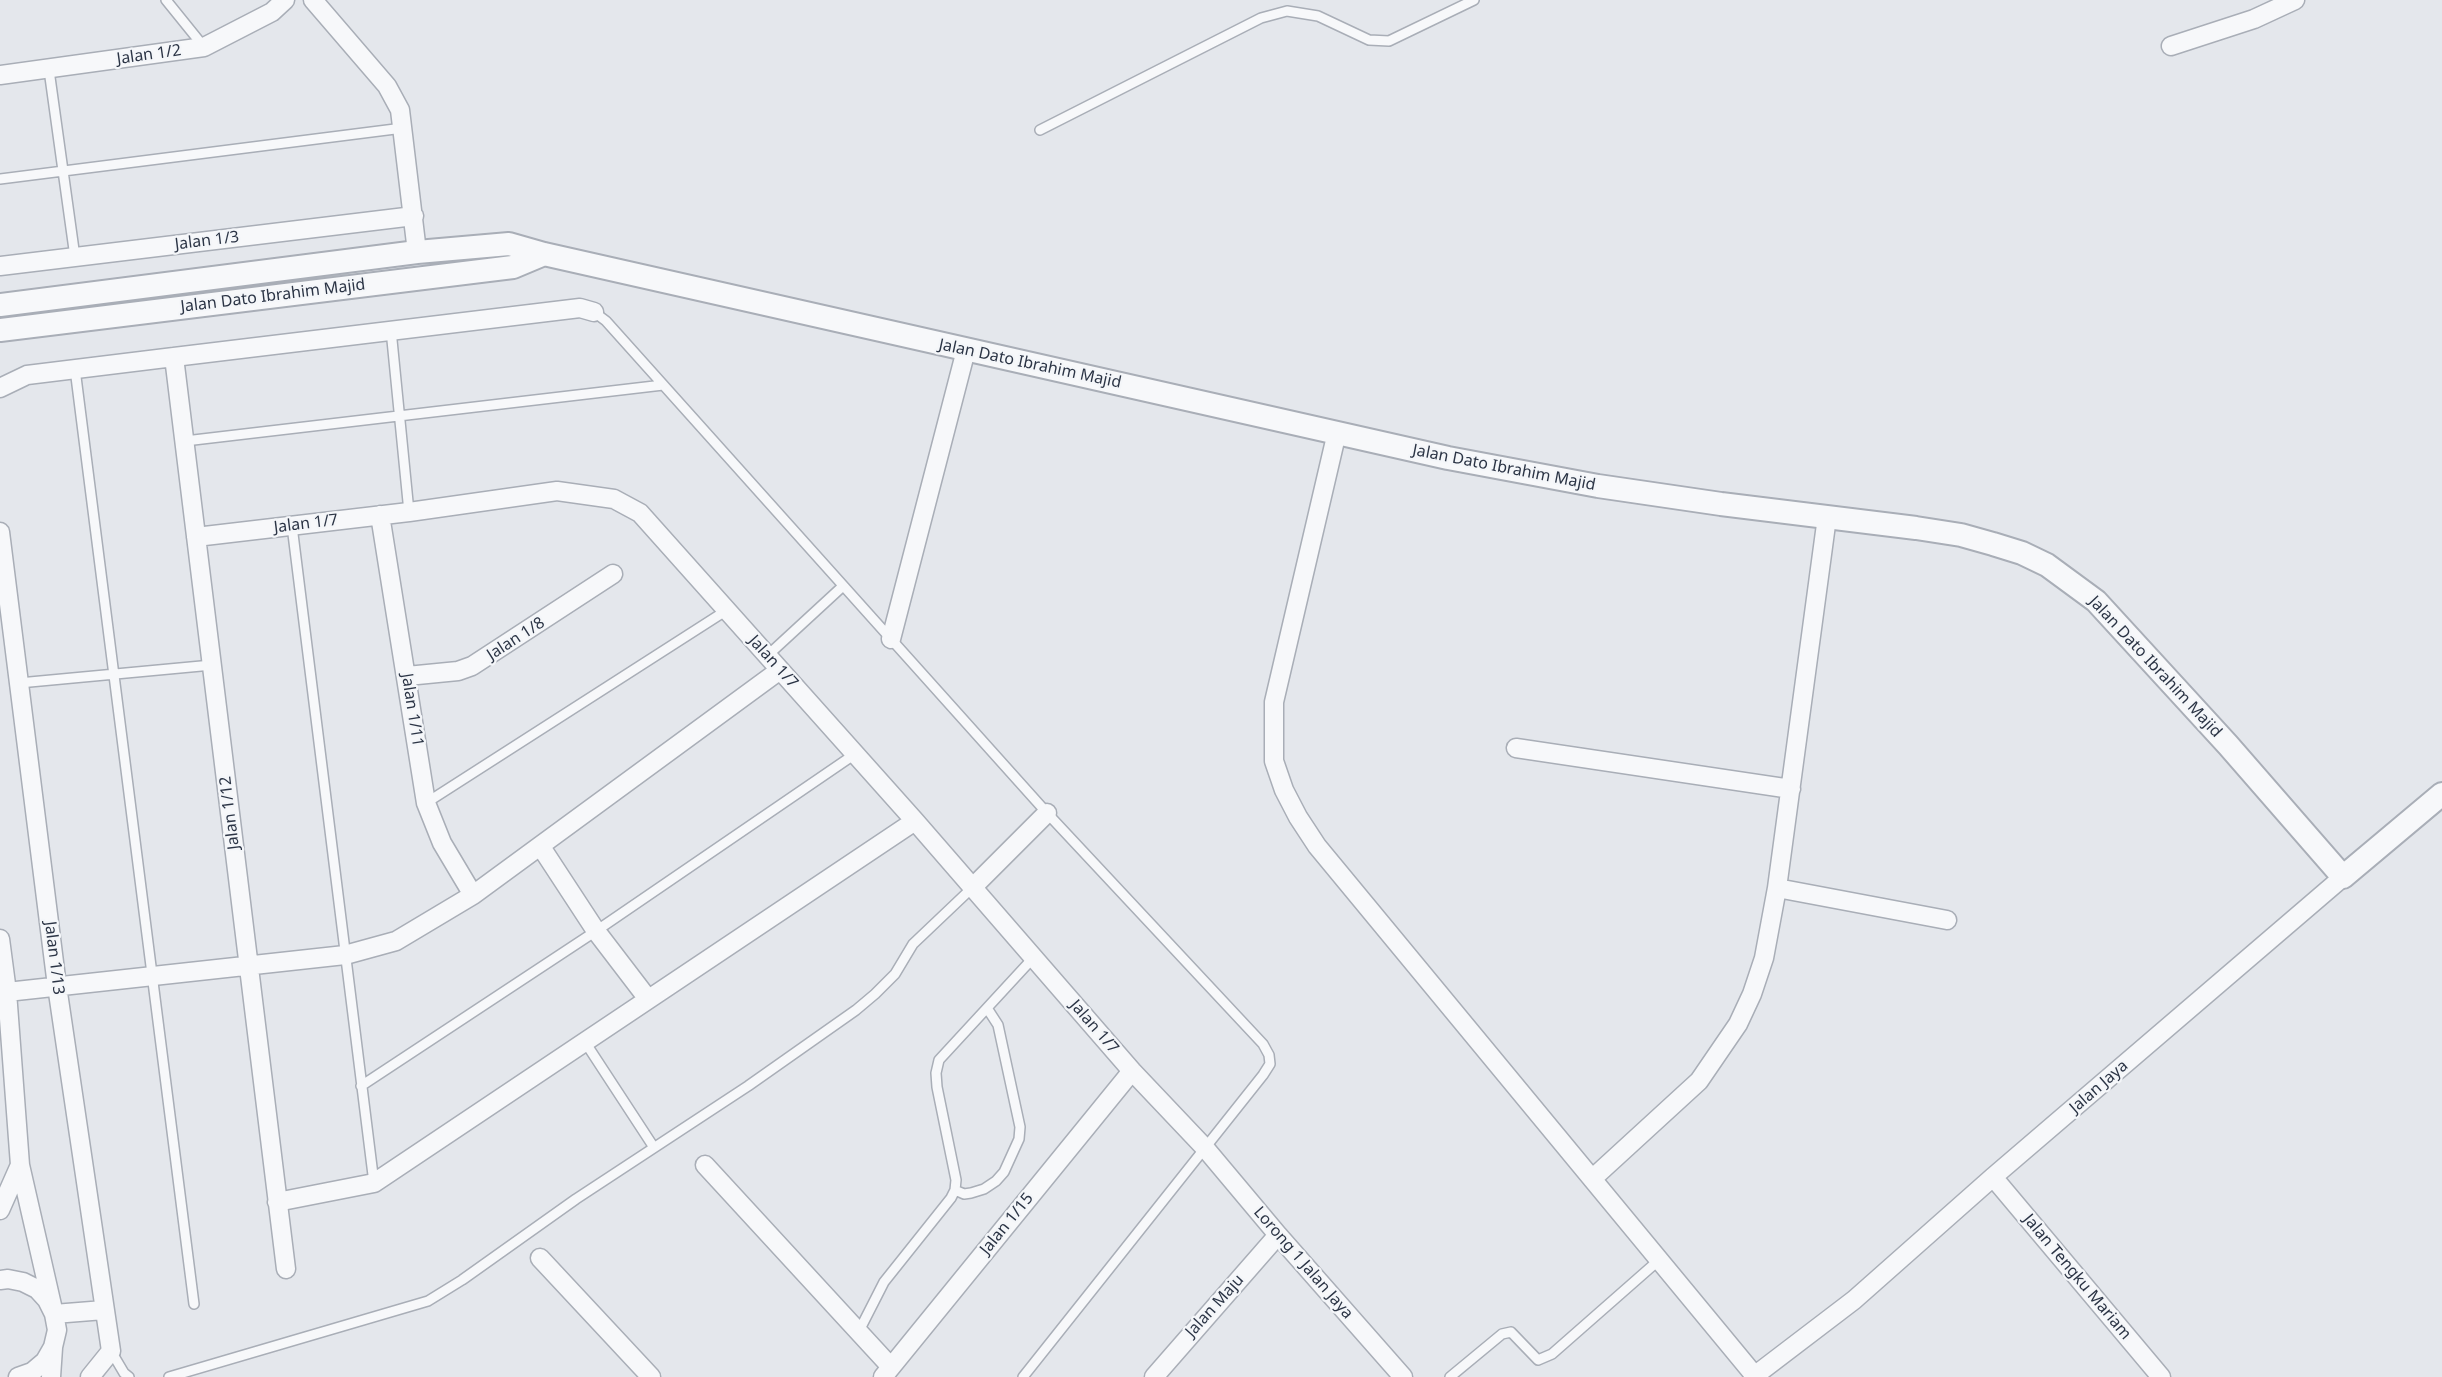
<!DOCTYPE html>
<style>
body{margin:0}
canvas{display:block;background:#e4e7ec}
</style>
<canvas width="2442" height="1377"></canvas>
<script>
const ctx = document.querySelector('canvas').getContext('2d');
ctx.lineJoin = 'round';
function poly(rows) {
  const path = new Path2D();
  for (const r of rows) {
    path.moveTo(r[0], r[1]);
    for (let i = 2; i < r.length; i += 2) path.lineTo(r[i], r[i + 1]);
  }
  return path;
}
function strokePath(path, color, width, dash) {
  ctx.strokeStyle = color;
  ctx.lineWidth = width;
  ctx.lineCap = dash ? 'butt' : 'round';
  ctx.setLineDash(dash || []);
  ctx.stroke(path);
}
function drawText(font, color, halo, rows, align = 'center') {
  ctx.font = font + ' "Noto Sans",sans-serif';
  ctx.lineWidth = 4.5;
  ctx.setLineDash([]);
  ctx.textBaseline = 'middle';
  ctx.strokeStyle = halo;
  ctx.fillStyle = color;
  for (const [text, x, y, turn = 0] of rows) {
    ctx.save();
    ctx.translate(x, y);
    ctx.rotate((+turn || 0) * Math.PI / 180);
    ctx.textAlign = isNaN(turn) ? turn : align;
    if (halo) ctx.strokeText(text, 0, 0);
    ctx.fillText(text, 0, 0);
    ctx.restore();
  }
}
const service = poly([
 [166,0,204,47],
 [49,70,75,257],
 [1040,130,1261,18,1287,11,1318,16,1369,40,1389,41,1474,0],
 [0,179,403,128],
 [594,312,606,321,1047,813,1263,1044,1269,1055,1270,1064,1263,1075,1023,1377],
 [391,330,409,512],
 [75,369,194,1304],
 [185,441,663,385],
 [292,526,374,1183],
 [767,656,843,586],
 [19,683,212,665],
 [426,803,727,610],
 [585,1042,653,1146],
 [361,1086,596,931,855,754],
 [955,1190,964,1194,971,1193,984,1189,996,1181,1004,1172,1019,1139,1020,1127,998,1025,987,1008],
 [858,1333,884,1282,951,1198,955,1190,956,1180,937,1087,936,1073,939,1060,1034,957],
 [111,1351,124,1373,129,1377],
 [169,1377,428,1301,462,1280,576,1199,748,1086,856,1010,875,994,895,974,913,944,973,887],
 [1450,1377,1502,1334,1511,1332,1538,1360,1552,1354,1659,1260]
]);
const minor = poly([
 [313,0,387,86,400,110,417,252],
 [2171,46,2254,19,2295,0],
 [0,75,204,47,272,12,285,0],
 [0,266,414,216],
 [174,357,286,1269],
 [0,388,27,375,174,357,580,308,594,312],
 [1337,432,1274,702,1274,761,1284,790,1298,817,1317,846,1755,1376],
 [380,515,426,803,442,843,473,895],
 [0,532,57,986,111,1351,90,1377],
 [196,537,409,512,557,491,614,499,640,513,915,821,1132,1071,1205,1148,1278,1235,1403,1377],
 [891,639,966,350],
 [407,676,458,671,472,666,613,574],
 [1516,748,1791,789],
 [541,847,596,931,648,999],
 [973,887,1047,813],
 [1777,888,1947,920],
 [0,939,7,992,20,1165,54,1314,104,1310],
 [7,992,345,955,396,941,473,895,780,670],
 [705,1165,891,1367],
 [1993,1177,2161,1377],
 [1592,1179,1699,1081,1738,1024,1752,994,1764,958,1777,888,1827,517],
 [277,1202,374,1183,915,821],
 [0,1210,20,1165],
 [540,1258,651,1377],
 [0,1280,8,1279,23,1282,37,1289,47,1300,54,1314,57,1330,53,1347,45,1361,32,1372,18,1377],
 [51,1377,53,1348],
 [883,1377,1132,1071],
 [1154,1377,1278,1235],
 [1753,1377,1854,1300,1993,1177,2343,877]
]);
const tertiary = poly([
 [0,305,417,252,509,244,544,254,1448,458,1598,486,1721,504,1916,528,1961,535,1993,544,2022,553,2047,565,2096,601,2228,745,2343,877,2442,794],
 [0,330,513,267,544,254]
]);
strokePath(service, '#a9aeb7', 12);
strokePath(minor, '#a9aeb7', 21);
strokePath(tertiary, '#a9aeb7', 26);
strokePath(service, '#f7f8fa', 9);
strokePath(minor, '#f7f8fa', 18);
strokePath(tertiary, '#f7f8fa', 22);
drawText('16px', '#2b3445', '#f4f6f9', [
 ["Jalan 1/2",149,55,-8],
 ["Jalan 1/3",207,241,-7],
 ["Jalan Dato Ibrahim Majid",273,296,-7],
 ["Jalan Dato Ibrahim Majid",1030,364,12],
 ["Jalan Dato Ibrahim Majid",1504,468,11],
 ["Jalan 1/7",306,524,-7],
 ["Jalan 1/8",516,639,-33],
 ["Jalan 1/7",773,662,48],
 ["Jalan Dato Ibrahim Majid",2155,667,47],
 ["Jalan 1/11",412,710,81],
 ["Jalan 1/12",230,813,-97],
 ["Jalan 1/13",54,958,83],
 ["Jalan 1/7",1094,1027,49],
 ["Jalan Jaya",2099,1087,-41],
 ["Jalan 1/15",1007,1224,-51],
 ["Lorong 1 Jalan Jaya",1303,1263,49],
 ["Jalan Tengku Mariam",2077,1277,50],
 ["Jalan Maju",1215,1306,-48]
]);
</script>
